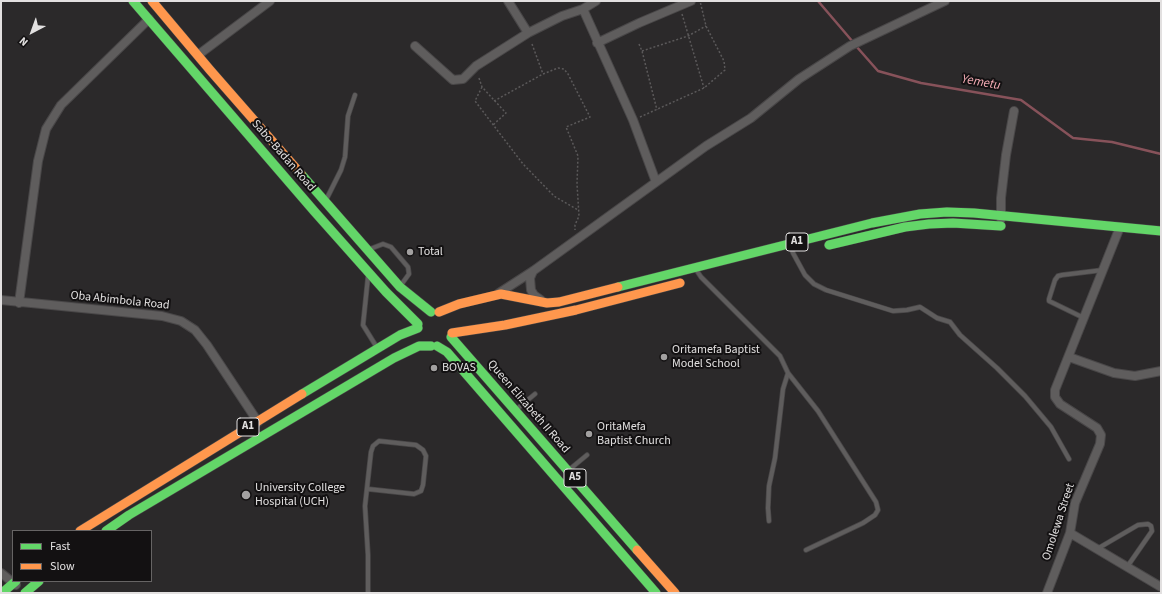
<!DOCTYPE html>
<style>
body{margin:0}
#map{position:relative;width:1162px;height:594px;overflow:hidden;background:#2b292a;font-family:"Source Sans 3",sans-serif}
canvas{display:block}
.frame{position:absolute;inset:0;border:2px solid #e2e0e0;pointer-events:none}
.legend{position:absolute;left:12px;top:530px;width:140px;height:52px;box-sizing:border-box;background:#131112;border:1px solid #666464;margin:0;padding:5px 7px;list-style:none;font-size:12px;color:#e2e0e0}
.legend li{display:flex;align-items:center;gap:8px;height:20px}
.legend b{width:20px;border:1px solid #666464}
.north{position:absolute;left:12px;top:12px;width:40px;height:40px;-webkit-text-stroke:3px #131112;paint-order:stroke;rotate:221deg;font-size:11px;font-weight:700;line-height:16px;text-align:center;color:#e2e0e0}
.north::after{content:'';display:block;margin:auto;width:14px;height:18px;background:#e2e0e0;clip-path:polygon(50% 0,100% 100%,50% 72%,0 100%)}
</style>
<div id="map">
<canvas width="1162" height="594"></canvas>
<div class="frame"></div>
<ul class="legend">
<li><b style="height:5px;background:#63d668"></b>Fast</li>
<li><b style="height:5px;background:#ff974d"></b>Slow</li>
</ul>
<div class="north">N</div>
</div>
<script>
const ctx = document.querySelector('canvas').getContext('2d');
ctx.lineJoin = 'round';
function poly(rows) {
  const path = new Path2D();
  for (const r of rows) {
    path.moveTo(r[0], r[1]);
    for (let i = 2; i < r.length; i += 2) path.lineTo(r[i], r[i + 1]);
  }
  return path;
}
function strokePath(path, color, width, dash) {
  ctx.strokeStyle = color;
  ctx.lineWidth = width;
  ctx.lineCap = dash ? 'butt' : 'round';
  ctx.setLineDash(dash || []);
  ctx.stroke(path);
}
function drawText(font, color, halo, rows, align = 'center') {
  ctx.font = font + ' "Source Sans 3",sans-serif';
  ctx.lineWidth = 4;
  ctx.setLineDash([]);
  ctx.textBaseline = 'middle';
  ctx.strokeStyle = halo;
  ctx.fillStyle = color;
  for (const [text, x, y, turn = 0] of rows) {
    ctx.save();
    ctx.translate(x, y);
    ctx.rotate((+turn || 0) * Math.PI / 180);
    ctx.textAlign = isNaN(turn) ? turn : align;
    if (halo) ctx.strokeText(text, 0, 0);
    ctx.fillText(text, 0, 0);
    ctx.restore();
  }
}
strokePath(poly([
 [818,1,853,42],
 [856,46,878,71,921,83,1021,100,1073,138,1112,142,1161,154]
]), '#87525a', 2.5);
const lane = poly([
 [327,198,341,170,345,157,348,116,355,95],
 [791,246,793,253,805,275,814,284,826,290,893,311,907,310,920,307,937,318,950,322,960,335,997,368,1025,396,1051,427,1069,459],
 [370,249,383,244,391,247,408,267,409,274,401,285],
 [697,271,701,277,780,356,788,373,818,411,876,502,878,510,875,515,863,523,806,550],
 [368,277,363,325,376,346],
 [1084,318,1049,301,1049,299,1055,280,1058,276,1062,275,1103,270],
 [518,408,535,394],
 [570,469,587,455],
 [769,521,768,508,769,486,775,458,783,389,788,373],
 [1097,549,1138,525,1148,524,1151,526,1152,531,1127,567],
 [368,593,368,555,365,506,371,452,373,446,379,441,416,445,423,450,426,456,423,485,421,491,414,494,368,489]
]);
const street = poly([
 [508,1,528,33],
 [583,9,633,120,656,182],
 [597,43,639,23,691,1],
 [415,46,453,80,463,79,476,66,528,33,562,16,583,9,596,1],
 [198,55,270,1],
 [1001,219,1001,198,1006,155,1014,111],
 [533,271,530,278,531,290,534,295,541,300],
 [499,293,533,271,706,146,751,118,799,79,850,46,945,1],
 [1,300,162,316,181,321,195,330,207,345,258,422],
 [19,303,38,161,46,129,61,105,149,19],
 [1069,357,1114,373,1135,376,1161,371],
 [1070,533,1161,587],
 [1,573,16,585],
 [1047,593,1070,533,1075,503,1100,444,1101,435,1097,428,1060,404,1055,397,1055,390,1120,227]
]);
const fast = poly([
 [133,1,314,211,386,292,418,324],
 [301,174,400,287,431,312],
 [829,245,905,227,929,224,953,223,1001,226],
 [618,287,872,223,920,214,947,212,974,213,1161,231],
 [451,337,637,550],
 [437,346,447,352,656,593],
 [302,394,400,335,418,328],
 [106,531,129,515,394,358,419,346,431,346],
 [2,593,16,581],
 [25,593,39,581]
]);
const slow = poly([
 [152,1,210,70,301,174],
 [439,312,459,304,501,294,547,303,559,302,618,287],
 [452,333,505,325,576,310,680,283],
 [80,531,302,394],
 [637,550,675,593]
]);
strokePath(lane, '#494748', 5.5);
strokePath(street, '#494748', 10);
strokePath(fast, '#494748', 10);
strokePath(slow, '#494748', 10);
strokePath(poly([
 [682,14,704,88],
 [532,44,543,74],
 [639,44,642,51,657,110],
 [642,51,688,36,706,26],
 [479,78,482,87,506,113,493,125],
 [482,87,475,101,523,164,554,196,578,210],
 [494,101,543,74,558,68,564,69,568,74,590,117,566,127,578,156,577,184,579,216,575,225,575,230],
 [640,117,704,88,725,70,724,61,706,26,700,1]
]), '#5b595a', 1.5, [2, 2]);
strokePath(lane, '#5f5d5d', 4);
strokePath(street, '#5f5d5d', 8);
strokePath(fast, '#63d668', 9);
strokePath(slow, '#ff974d', 9);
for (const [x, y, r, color] of [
 [410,252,4,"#a2a0a0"],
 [664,357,4,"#a2a0a0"],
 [434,368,4,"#a2a0a0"],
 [589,434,4,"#a2a0a0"],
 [246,495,5,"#a2a0a0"]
]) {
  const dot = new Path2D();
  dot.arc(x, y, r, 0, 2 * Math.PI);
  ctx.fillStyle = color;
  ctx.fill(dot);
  strokePath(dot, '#131112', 1.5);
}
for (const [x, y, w] of [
 [797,242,22],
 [248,427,22],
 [575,478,22]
]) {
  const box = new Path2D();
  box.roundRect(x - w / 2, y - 9, w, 18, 3);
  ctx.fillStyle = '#131112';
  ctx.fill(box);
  strokePath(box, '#e2e0e0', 1);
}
drawText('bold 11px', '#e2e0e0', null, [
 ["A1",797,242],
 ["A1",248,427],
 ["A5",575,478]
]);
drawText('12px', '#e2e0e0', '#131112', [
 ["Sabo-Badan Road",283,156,49],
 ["Oba Abimbola Road",120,301,6],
 ["Queen Elizabeth II Road",528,407,49],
 ["Omolewa Street",1059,522,-72]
]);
drawText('12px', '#e2e0e0', '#131112', [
 ["Total",418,252],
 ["Oritamefa Baptist",672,350],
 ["Model School",672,364],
 ["BOVAS",442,368],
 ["OritaMefa",597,427],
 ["Baptist Church",597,441],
 ["University College",255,488],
 ["Hospital (UCH)",255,502]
], 'left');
drawText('italic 13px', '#f7aeb7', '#131112', [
 ["Yemetu",981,83,10]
]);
</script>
